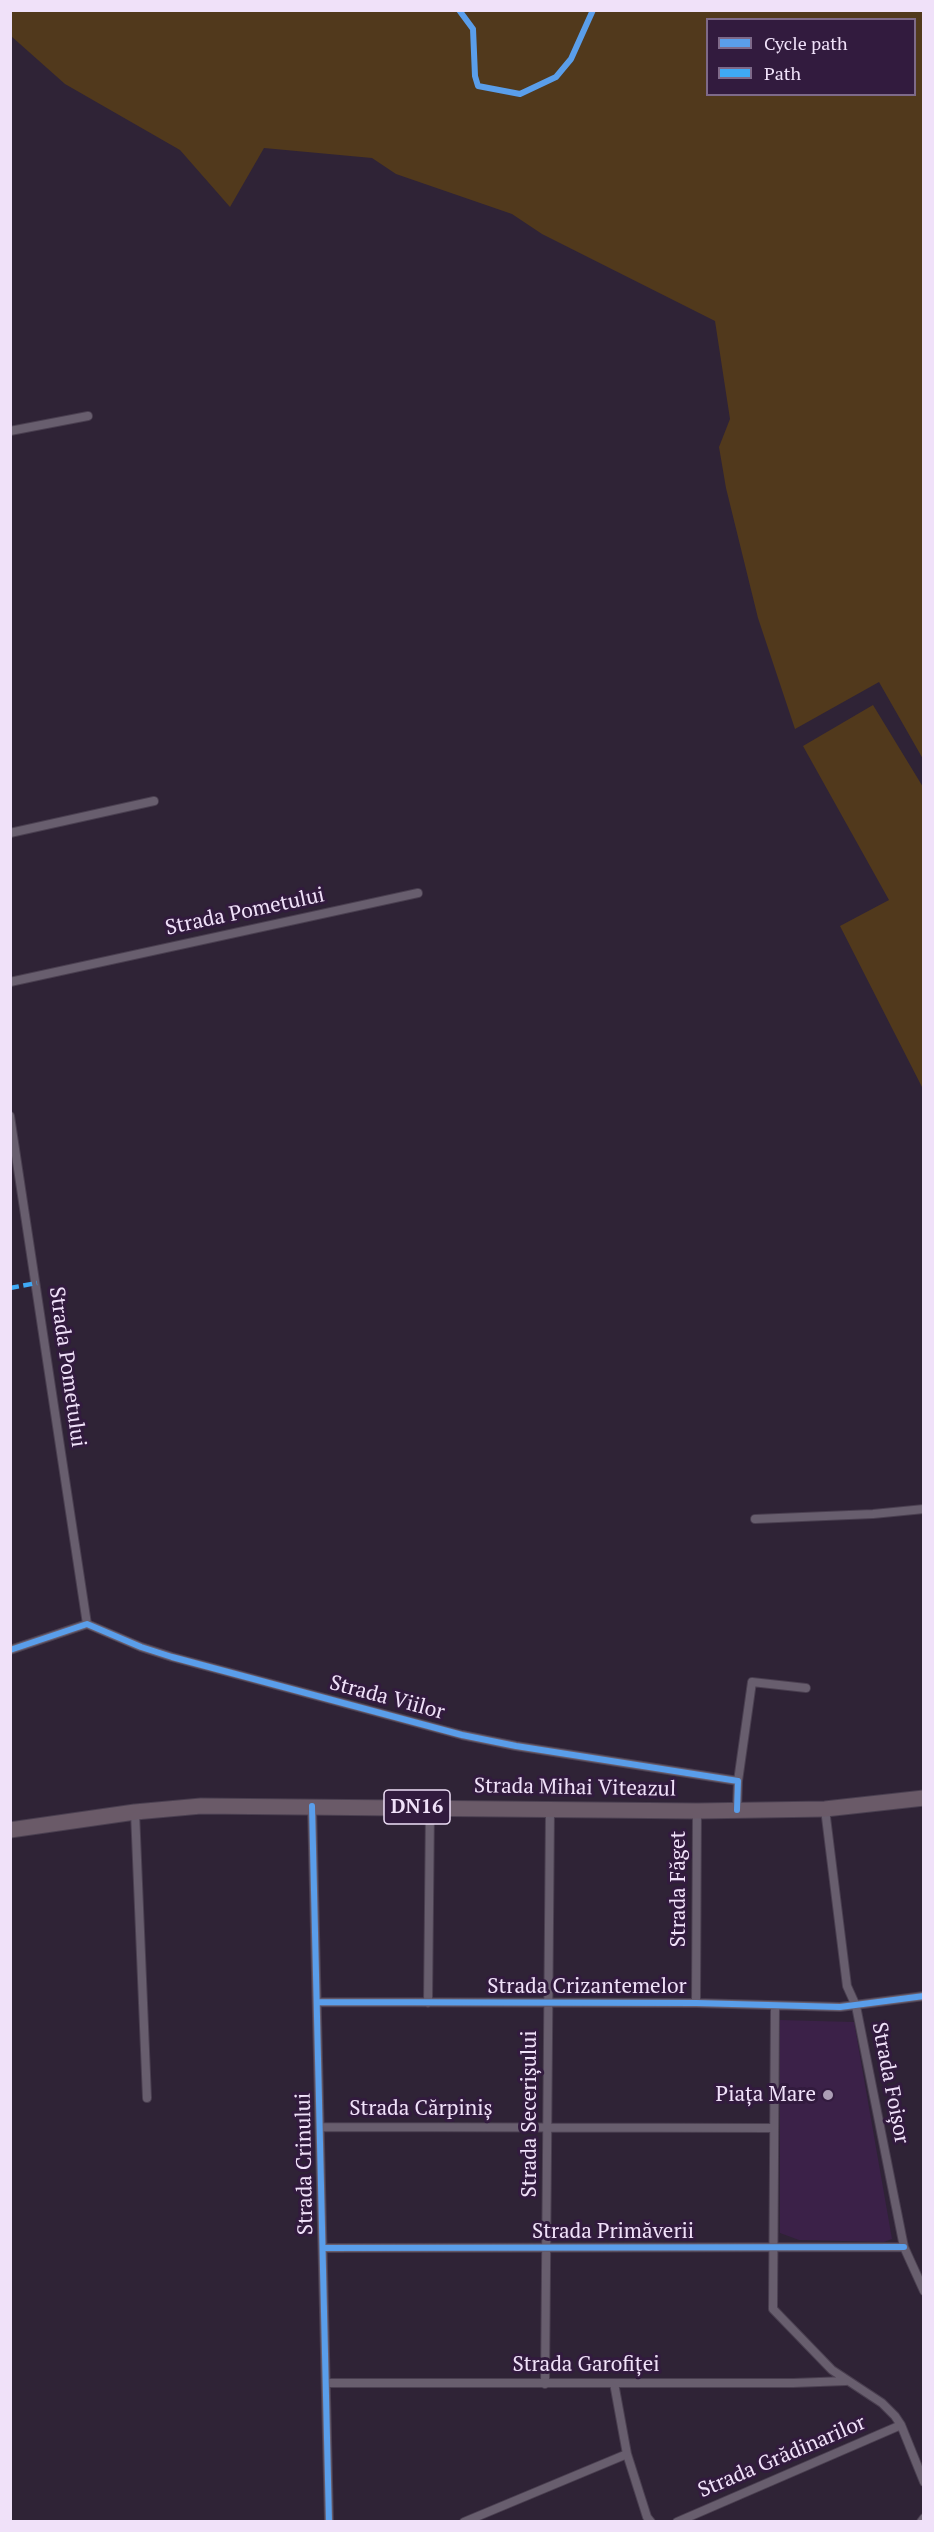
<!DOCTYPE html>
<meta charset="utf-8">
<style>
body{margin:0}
#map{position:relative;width:934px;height:2532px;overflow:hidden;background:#2f2336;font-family:"PT Serif",serif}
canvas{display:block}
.frame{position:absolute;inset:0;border:12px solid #f0e1f9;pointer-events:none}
.legend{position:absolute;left:706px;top:18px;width:210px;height:78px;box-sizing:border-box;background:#321b3e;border:2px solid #7e6a89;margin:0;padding:8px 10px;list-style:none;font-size:18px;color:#f0e1f9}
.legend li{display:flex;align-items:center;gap:12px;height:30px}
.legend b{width:30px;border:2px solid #7e6a89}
</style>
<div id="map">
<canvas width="934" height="2532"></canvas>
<div class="frame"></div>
<ul class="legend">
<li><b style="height:8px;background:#5a9eea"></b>Cycle path</li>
<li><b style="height:8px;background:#3fa9f5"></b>Path</li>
</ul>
</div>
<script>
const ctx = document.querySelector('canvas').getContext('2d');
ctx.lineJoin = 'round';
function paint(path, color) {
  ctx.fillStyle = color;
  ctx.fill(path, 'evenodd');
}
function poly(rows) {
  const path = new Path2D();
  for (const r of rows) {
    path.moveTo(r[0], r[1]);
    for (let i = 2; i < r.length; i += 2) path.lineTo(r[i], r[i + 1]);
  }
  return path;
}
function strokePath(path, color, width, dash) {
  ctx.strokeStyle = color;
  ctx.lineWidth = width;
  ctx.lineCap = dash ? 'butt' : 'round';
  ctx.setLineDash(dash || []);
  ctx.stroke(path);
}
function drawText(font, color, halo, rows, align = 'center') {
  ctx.font = font + ' "PT Serif",serif';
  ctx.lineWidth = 6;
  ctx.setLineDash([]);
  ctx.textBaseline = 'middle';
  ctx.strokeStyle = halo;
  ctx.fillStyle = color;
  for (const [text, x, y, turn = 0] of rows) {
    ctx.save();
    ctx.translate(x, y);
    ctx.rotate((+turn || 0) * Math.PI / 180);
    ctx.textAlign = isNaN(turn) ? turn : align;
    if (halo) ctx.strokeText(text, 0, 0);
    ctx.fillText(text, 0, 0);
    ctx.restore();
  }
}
paint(poly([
 [780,2020,854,2022,892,2239,884,2242,799,2240,780,2233]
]), '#3b2148');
paint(poly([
 [11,10,923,11,923,759,879,682,795,729,758,618,726,488,719,447,730,419,715,321,542,234,512,214,396,174,372,158,264,148,230,207,180,150,65,84,11,36],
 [708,20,914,20,914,94,708,94],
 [873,705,923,787,923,1089,840,926,889,900,803,746]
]), '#51391c');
const street = poly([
 [10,431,88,416],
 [10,833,154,801],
 [10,982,418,893],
 [10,1116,87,1624],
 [755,1519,873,1514,924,1509],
 [10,1650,87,1624,141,1647,172,1657,462,1735,516,1746,738,1781,737,1810],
 [738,1781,752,1682,806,1688],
 [312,1806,329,2522],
 [825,1809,847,1986,856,2006,904,2247,924,2291],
 [135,1812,147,2098],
 [317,2002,696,2003,840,2007,924,1996],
 [428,2003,430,1807],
 [696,2003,697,1811],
 [775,2007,773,2309,832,2370,882,2403,895,2416,901,2425,924,2482],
 [321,2127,773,2128],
 [323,2248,904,2247],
 [326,2383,793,2383,846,2381],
 [614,2383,627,2454,647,2517,651,2522],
 [545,2384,550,1809],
 [464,2522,627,2454],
 [677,2522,901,2425],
 [921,2522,924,2518]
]);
const highway = poly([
 [10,1830,135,1812,201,1806,697,1811,825,1809,924,1798]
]);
strokePath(street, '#4a3f50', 10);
strokePath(highway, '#4a3f50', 17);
strokePath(street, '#685e6e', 8);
strokePath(highway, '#6a5a68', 15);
strokePath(poly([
 [10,1288,37,1283]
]), '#3fa9f5', 4.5, [9, 4.5]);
strokePath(poly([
 [459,10,473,29,475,76,478,86,520,94,556,77,571,59,593,10],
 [10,1650,87,1624,141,1647,172,1657,462,1735,516,1746,738,1781,737,1810],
 [312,1806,329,2522],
 [317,2002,696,2003,840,2007,924,1996],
 [323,2248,904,2247]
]), '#5a9eea', 6);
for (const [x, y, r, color] of [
 [828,2095,6,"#ac9eb5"]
]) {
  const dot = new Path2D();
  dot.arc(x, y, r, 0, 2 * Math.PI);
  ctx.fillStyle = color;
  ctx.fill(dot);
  strokePath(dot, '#321b3e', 2);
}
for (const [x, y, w] of [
 [417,1807,66]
]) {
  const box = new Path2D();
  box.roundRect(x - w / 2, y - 17, w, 34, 4.5);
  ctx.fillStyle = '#321b3e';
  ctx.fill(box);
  strokePath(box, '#f0e1f9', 1.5);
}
drawText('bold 20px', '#f0e1f9', null, [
 ["DN16",417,1807]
]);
drawText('21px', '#f0e1f9', '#321b3e', [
 ["Strada Pometului",245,912,-12],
 ["Strada Pometului",67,1367,82],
 ["Strada Viilor",387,1698,15],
 ["Strada Mihai Viteazul",575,1788,1],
 ["Strada Făget",679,1889,-90],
 ["Strada Crizantemelor",587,1987],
 ["Strada Foișor",890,2083,79],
 ["Strada Cărpiniș",421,2109],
 ["Strada Secerișului",530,2114,-90],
 ["Strada Crinului",305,2164,-91],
 ["Strada Primăverii",613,2232],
 ["Strada Garofiței",586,2365],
 ["Strada Grădinarilor",782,2457,-23]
]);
drawText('21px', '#f0e1f9', '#321b3e', [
 ["Piața Mare",816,2095]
], 'right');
</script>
